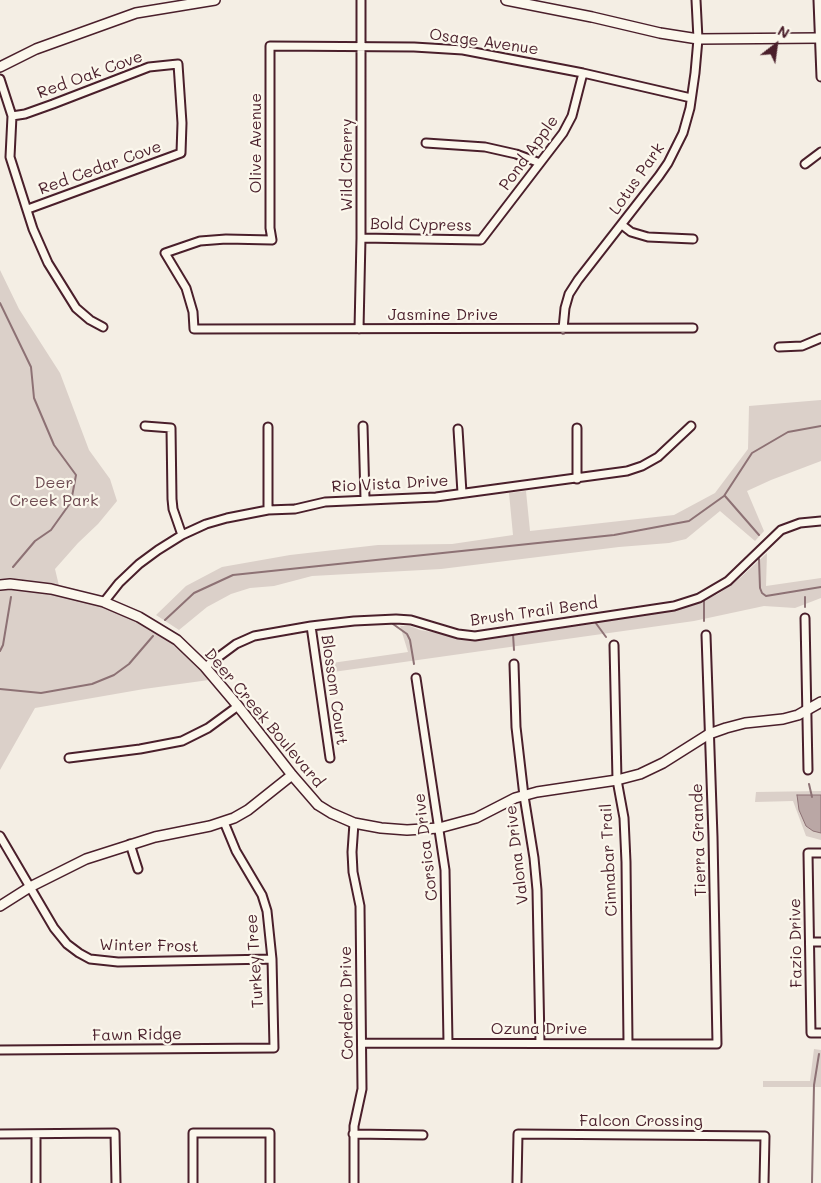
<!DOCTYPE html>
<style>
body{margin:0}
#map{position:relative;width:821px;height:1183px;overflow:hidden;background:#f4eee4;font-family:Mali,sans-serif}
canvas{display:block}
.north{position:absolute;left:751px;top:20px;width:50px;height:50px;-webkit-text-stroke:4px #fbf7ec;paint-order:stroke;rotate:30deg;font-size:14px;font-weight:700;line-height:20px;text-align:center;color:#4a1f2b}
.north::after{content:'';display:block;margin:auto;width:18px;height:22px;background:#4a1f2b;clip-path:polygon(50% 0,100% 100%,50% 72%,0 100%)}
</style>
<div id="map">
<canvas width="821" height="1183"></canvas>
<div class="north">N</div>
</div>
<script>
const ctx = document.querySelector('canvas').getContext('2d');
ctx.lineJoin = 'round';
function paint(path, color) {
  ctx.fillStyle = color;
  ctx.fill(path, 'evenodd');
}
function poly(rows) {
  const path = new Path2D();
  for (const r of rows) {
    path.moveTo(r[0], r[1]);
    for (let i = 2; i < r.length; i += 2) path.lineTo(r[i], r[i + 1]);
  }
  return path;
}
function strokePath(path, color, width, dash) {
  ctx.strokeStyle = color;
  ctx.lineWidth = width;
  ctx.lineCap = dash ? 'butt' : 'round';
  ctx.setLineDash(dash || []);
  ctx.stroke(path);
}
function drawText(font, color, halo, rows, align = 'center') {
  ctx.font = font + ' Mali,sans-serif';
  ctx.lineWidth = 4.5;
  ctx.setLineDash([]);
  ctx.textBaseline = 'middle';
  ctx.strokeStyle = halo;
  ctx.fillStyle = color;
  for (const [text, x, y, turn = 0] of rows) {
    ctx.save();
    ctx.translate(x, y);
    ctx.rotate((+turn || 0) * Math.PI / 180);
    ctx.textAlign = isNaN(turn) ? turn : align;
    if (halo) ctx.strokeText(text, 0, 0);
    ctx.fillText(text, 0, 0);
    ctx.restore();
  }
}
paint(poly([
 [0,270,19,309,60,373,89,450,110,479,117,501,98,524,78,543,55,569,60,590,104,602,177,640,216,679,144,689,35,708,0,770],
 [821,400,821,461,771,480,747,491,764,531,755,541,720,511,686,539,669,543,619,547,441,569,312,576,274,586,250,588,231,594,207,607,179,630,156,615,186,586,222,567,290,555,378,545,452,544,513,535,509,493,526,491,530,531,674,515,715,493,748,449,749,406],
 [767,553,766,586,821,578,821,598,795,608,764,606,694,621,326,673,325,664,408,652,400,626,410,626,420,630,473,639,690,606,718,594,740,578],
 [821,791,821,840,806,836,793,801,755,802,756,792],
 [814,1049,821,1050,821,1087,763,1087,763,1081,810,1081]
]), '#dbd0c9');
const water = poly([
 [797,795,821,795,821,833,813,831,806,826,799,810,797,795]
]);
paint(water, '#baa7a5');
strokePath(water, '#8d7174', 1);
strokePath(poly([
 [0,303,31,367,34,398,54,445,76,475,71,502,51,530,35,541,13,567],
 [725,496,759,535],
 [759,559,760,588,762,593,766,596,821,587],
 [805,597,805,607],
 [165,620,194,593,233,575,614,535,689,521,724,496,752,453,788,432,821,426],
 [704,621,704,600],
 [595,622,606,637],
 [393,624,407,634,410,640,414,664],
 [513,634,514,650],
 [0,651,3,645,11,597],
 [0,689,41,693,92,684,114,675,129,664,153,636],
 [809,784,812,797],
 [812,1183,814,1085,819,1054]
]), '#8d7174', 2);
const minor = poly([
 [818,0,821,77],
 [0,79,12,116,10,157,33,229,48,263,76,308,90,320,103,327],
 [691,98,583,73,463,50,414,47,270,46,270,228,272,240,226,239,200,241,165,253,186,288,193,312,194,329,693,328],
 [12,116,25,114,53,104,149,67,178,64,182,123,181,153,28,209],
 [426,143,485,147,516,154,540,163],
 [805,164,821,152],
 [622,225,631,232,648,237,693,239],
 [361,238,481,240,563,133,572,116,583,73],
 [359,329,361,238,361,0],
 [563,329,565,308,569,294,578,280,659,176,668,163,683,133,690,108,695,73,698,39,696,0],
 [779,347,802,346,821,338],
 [145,426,171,428,172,499,173,509,182,535],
 [363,426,365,499],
 [577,428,577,479],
 [458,429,462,493],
 [268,510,268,427],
 [104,602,119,583,139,564,158,550,182,535,206,524,227,518,268,510,295,509,325,502,436,497,627,471,642,466,658,457,691,426],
 [805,618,808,770],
 [311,626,330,758],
 [614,645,617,780,624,818,626,862,628,1043],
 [514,664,516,727,524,796,534,858,537,890,540,1043],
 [205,667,236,644,254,636,311,626,354,621,396,619,411,620,458,634,475,636,674,606,699,598,728,581,781,530,800,523,821,521],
 [416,678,445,870,448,1043],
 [69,758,140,749,182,741,208,728,238,706],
 [0,836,54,928,67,944,79,953,90,959,118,962,272,959],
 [130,844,138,869],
 [821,853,808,853,811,1033,821,1033],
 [810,942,821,942],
 [362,1043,717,1044,713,837,706,635],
 [0,1050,274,1048,272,959,267,911,262,895,236,851,224,822],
 [0,1134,115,1133,116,1183],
 [36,1134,36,1183],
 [353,1134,423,1135],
 [193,1183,193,1133,270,1133,270,1183],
 [354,1183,354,1126,362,1089,360,906,353,872,352,852,354,823],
 [517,1183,518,1134,765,1136,764,1183]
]);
const tertiary = poly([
 [506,0,592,17,660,33,698,39,819,38],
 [0,67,36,49,136,13,215,0],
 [0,585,10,584,51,589,104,602,139,617,177,640,205,667,238,706,292,775,318,805,331,813,354,823,381,828,407,830,439,828,476,818,515,798,537,792,617,780,640,774,663,763,709,734,726,728,745,723,783,719,798,715,821,702],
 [0,906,30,887,86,859,155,837,210,826,234,818,248,810,292,775]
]);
strokePath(minor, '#4a1f2b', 11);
strokePath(tertiary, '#4a1f2b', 12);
strokePath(minor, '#fbf7ec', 7);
strokePath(tertiary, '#fbf7ec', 9);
drawText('16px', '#4a1f2b', '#fbf7ec', [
 ["Osage Avenue",484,42,8],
 ["Red Oak Cove",90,75,-20],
 ["Olive Avenue",256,143,-90],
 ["Pond Apple",529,153,-54],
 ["Wild Cherry",347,165,-90],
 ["Red Cedar Cove",100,168,-20],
 ["Lotus Park",637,179,-55],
 ["Bold Cypress",421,225,1],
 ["Jasmine Drive",443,315],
 ["Rio Vista Drive",390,484,-3],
 ["Brush Trail Bend",534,612,-8],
 ["Blossom Court",334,690,82],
 ["Deer Creek Boulevard",264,718,50],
 ["Tierra Grande",699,840,-92],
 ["Corsica Drive",426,847,-97],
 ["Valona Drive",517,855,-97],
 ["Cinnabar Trail",609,860,-93],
 ["Fazio Drive",796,943,-91],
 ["Winter Frost",149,946,1],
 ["Turkey Tree",255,961,-94],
 ["Cordero Drive",347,1003,-91],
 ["Ozuna Drive",539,1029],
 ["Fawn Ridge",137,1035,-1],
 ["Falcon Crossing",641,1121]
]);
drawText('16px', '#6e4b52', '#fbf7ec', [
 ["Deer",54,483],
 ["Creek Park",54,501]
]);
</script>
